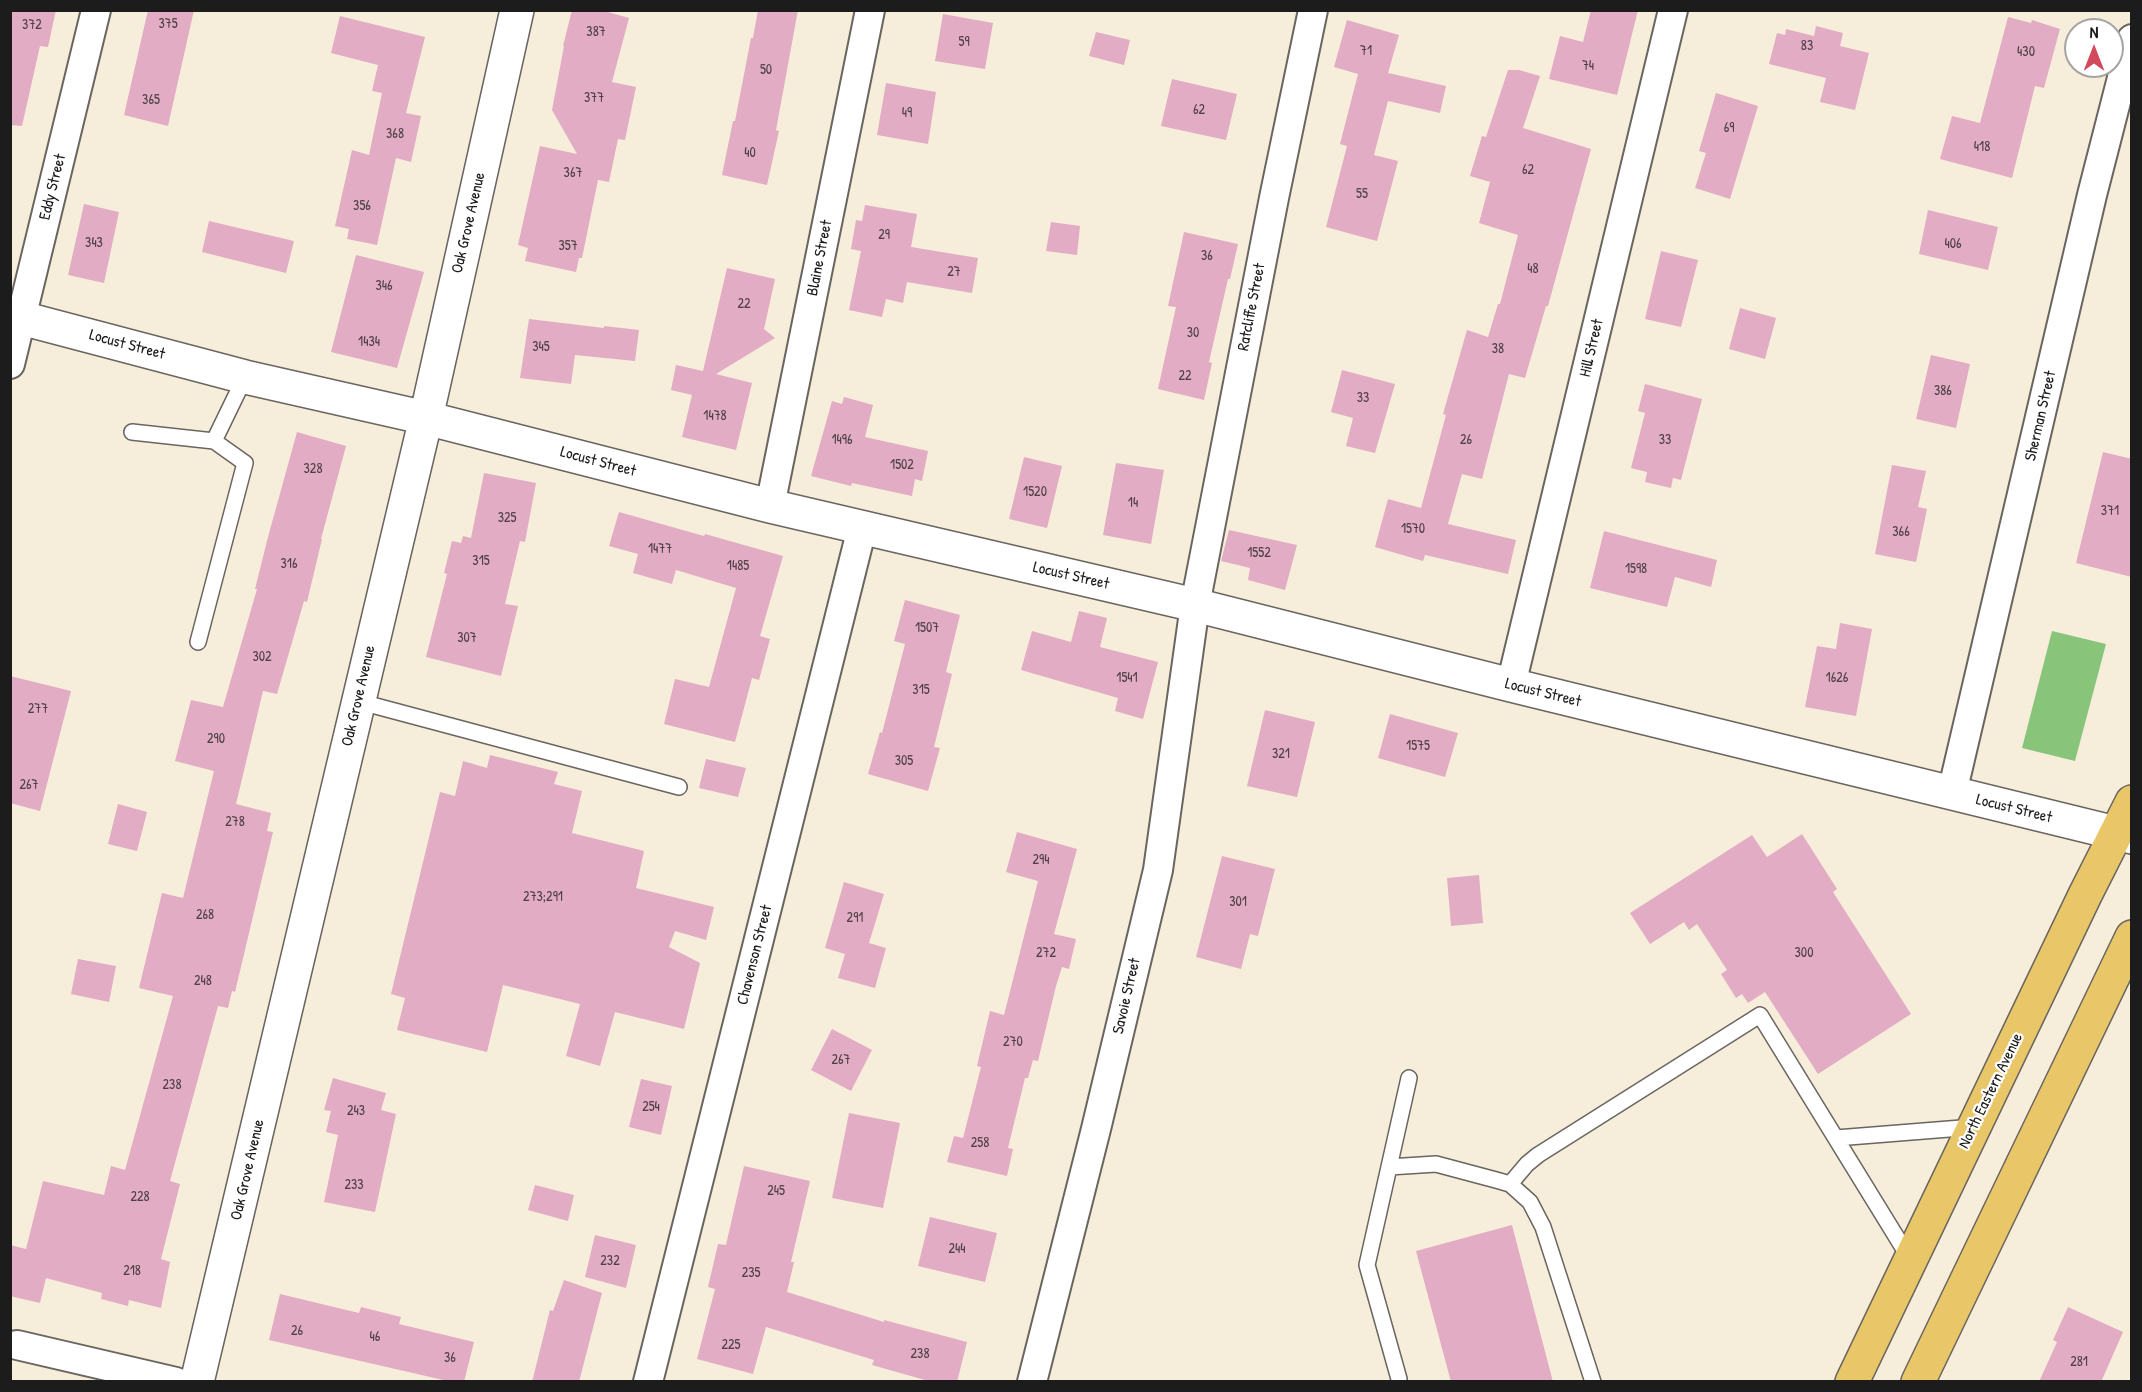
<!DOCTYPE html>
<style>
body{margin:0}
#map{position:relative;width:2142px;height:1392px;overflow:hidden;background:#f7eddb;font-family:"Patrick Hand",sans-serif}
canvas{display:block}
.frame{position:absolute;inset:0;border:12px solid #1c1c1c;pointer-events:none}
.north{position:absolute;left:2064px;top:18px;width:60px;height:60px;box-sizing:border-box;background:#fff;border:2px solid #a4a4a4;border-radius:50%;rotate:0deg;font-size:16px;font-weight:700;line-height:24px;text-align:center;color:#1c1c1c}
.north::after{content:'';display:block;margin:auto;width:21px;height:27px;background:#d1495b;clip-path:polygon(50% 0,100% 100%,50% 72%,0 100%)}
</style>
<div id="map">
<canvas width="2142" height="1392"></canvas>
<div class="frame"></div>
<div class="north">N</div>
</div>
<script>
const ctx = document.querySelector('canvas').getContext('2d');
ctx.lineJoin = 'round';
function paint(path, color) {
  ctx.fillStyle = color;
  ctx.fill(path, 'evenodd');
}
function poly(rows) {
  const path = new Path2D();
  for (const r of rows) {
    path.moveTo(r[0], r[1]);
    for (let i = 2; i < r.length; i += 2) path.lineTo(r[i], r[i + 1]);
  }
  return path;
}
function strokePath(path, color, width, dash) {
  ctx.strokeStyle = color;
  ctx.lineWidth = width;
  ctx.lineCap = dash ? 'butt' : 'round';
  ctx.setLineDash(dash || []);
  ctx.stroke(path);
}
function drawText(font, color, halo, rows, align = 'center') {
  ctx.font = font + ' "Patrick Hand",sans-serif';
  ctx.lineWidth = 4.5;
  ctx.setLineDash([]);
  ctx.textBaseline = 'middle';
  ctx.strokeStyle = halo;
  ctx.fillStyle = color;
  for (const [text, x, y, turn = 0] of rows) {
    ctx.save();
    ctx.translate(x, y);
    ctx.rotate((+turn || 0) * Math.PI / 180);
    ctx.textAlign = isNaN(turn) ? turn : align;
    if (halo) ctx.strokeText(text, 0, 0);
    ctx.fillText(text, 0, 0);
    ctx.restore();
  }
}
paint(poly([
 [2052,631,2106,644,2075,761,2022,748]
]), '#88c57b');
paint(poly([
 [10,10,56,10,48,47,40,46,22,126,10,125],
 [148,10,194,10,168,126,124,115],
 [572,10,601,10,629,18,612,82,636,87,625,140,618,139,609,182,598,180,582,258,579,258,576,272,525,261,528,248,518,245,540,146,577,154,552,110,564,46,563,46],
 [758,10,798,10,776,130,779,131,767,185,722,175,733,121,735,121,751,38,753,38],
 [1591,10,1638,10,1617,95,1549,79,1560,36,1583,42],
 [943,14,993,23,985,69,935,61],
 [340,16,425,37,406,113,421,116,411,162,396,158,377,245,347,239,349,229,335,226,352,150,369,155,382,93,372,91,378,65,331,53],
 [2008,17,2031,23,2032,20,2060,29,2044,88,2035,86,2012,178,1940,159,1952,116,1980,123],
 [1347,20,1399,35,1388,73,1446,86,1440,113,1388,101,1374,155,1398,161,1377,241,1326,227,1347,146,1340,144,1358,74,1334,67],
 [1816,26,1843,33,1840,46,1869,53,1855,110,1820,102,1826,78,1769,64,1777,33,1785,35,1786,29,1814,36],
 [1096,32,1130,40,1124,65,1089,56],
 [1508,70,1519,70,1540,76,1523,128,1591,149,1548,306,1546,306,1525,378,1509,374,1482,479,1462,474,1448,524,1516,540,1508,574,1425,555,1423,561,1375,547,1388,499,1421,508,1446,415,1443,414,1467,330,1488,337,1498,304,1500,304,1518,235,1479,223,1490,182,1470,176,1482,136,1486,137],
 [1172,79,1237,94,1226,140,1161,126],
 [886,83,936,92,928,144,877,135],
 [1716,93,1758,106,1730,199,1695,188,1706,153,1699,151],
 [84,204,119,212,104,283,68,275],
 [865,205,917,214,911,247,978,258,972,293,907,282,903,303,886,299,882,317,849,310,861,251,851,249,856,220,862,221],
 [1928,210,1998,227,1988,270,1919,254],
 [209,221,294,241,286,273,202,252],
 [1051,222,1080,226,1077,255,1046,251],
 [1184,232,1238,244,1230,279,1228,279,1209,362,1212,363,1204,400,1158,389,1176,307,1168,306],
 [1661,251,1698,260,1681,327,1645,319],
 [356,255,424,272,397,368,331,352],
 [727,268,775,279,764,329,775,338,716,374,752,383,736,450,682,437,692,395,671,390,676,365,703,371],
 [1740,308,1776,318,1765,359,1729,349],
 [529,319,604,328,604,326,639,330,635,361,575,355,571,384,520,378],
 [1931,355,1970,364,1956,428,1916,419],
 [1342,370,1395,384,1375,453,1346,446,1353,418,1331,412],
 [1645,384,1702,399,1681,480,1673,478,1671,488,1645,482,1647,472,1631,468,1645,413,1638,411],
 [844,397,873,405,865,437,928,451,922,481,915,479,912,496,852,483,851,486,811,476,832,401,842,404],
 [297,432,346,446,321,539,322,539,307,602,304,601,277,694,263,691,236,804,271,813,267,831,273,832,235,992,232,991,228,1008,218,1006,170,1181,180,1184,161,1259,170,1262,161,1308,129,1300,128,1306,101,1299,102,1293,46,1278,40,1303,10,1296,10,1245,26,1249,43,1181,104,1195,111,1166,125,1170,173,996,139,988,162,893,183,898,214,771,175,761,191,700,223,707,257,589,255,589,268,537],
 [2103,452,2132,459,2132,577,2076,563],
 [1024,457,1062,466,1047,528,1009,519],
 [1116,463,1164,470,1151,544,1103,535],
 [1892,465,1926,471,1918,507,1927,509,1916,562,1875,554],
 [484,473,536,483,525,542,520,541,505,604,518,606,501,676,426,657,447,574,444,573,452,541,461,543,463,536,471,538],
 [619,512,704,536,705,534,783,556,760,636,770,639,759,680,752,678,735,742,664,724,675,679,709,687,736,588,676,570,672,584,633,573,638,554,609,546],
 [1229,530,1297,545,1285,590,1248,580,1250,568,1221,561],
 [1604,531,1717,560,1711,587,1675,577,1667,607,1590,588],
 [905,600,960,615,946,672,952,674,934,747,940,748,928,791,868,774,880,732,882,733,905,644,894,641],
 [1079,611,1107,618,1100,647,1158,662,1143,719,1115,711,1118,698,1021,670,1032,631,1071,642],
 [1840,623,1872,629,1856,716,1805,707,1817,646,1836,649],
 [10,676,71,691,40,811,10,803],
 [1265,710,1315,722,1297,797,1247,786],
 [1390,714,1458,733,1445,777,1378,758],
 [490,755,558,772,554,784,582,791,572,833,644,851,636,888,714,907,706,940,675,931,669,947,700,963,684,1029,615,1012,600,1066,566,1056,580,1004,503,985,487,1052,397,1030,405,998,391,994,440,792,455,796,463,761,487,768],
 [706,759,746,768,738,797,699,788],
 [118,804,147,812,137,851,108,844],
 [1017,832,1077,849,1054,934,1076,939,1069,969,1062,967,1056,986,1038,1061,1033,1060,1028,1078,1025,1078,1008,1148,1013,1149,1007,1176,947,1162,954,1136,963,1138,981,1067,977,1066,990,1011,1004,1015,1038,881,1006,872],
 [1802,834,1837,889,1833,892,1911,1014,1818,1074,1765,992,1748,1003,1742,994,1736,998,1721,974,1727,970,1697,924,1689,930,1684,922,1650,944,1630,913,1752,835,1767,857],
 [1222,856,1275,869,1258,936,1250,934,1241,969,1196,957],
 [1479,875,1483,923,1451,926,1447,878],
 [844,882,884,894,869,943,886,948,875,988,838,978,845,954,825,948],
 [78,959,116,966,109,1002,71,994],
 [832,1029,872,1050,851,1091,811,1070],
 [333,1078,386,1093,381,1110,396,1114,375,1212,324,1202,338,1135,326,1132,331,1111,324,1110],
 [641,1079,672,1086,661,1135,629,1127],
 [849,1113,900,1123,883,1208,832,1198],
 [744,1166,810,1181,791,1262,794,1262,787,1292,884,1322,884,1320,967,1342,957,1382,932,1382,872,1365,874,1360,766,1327,753,1374,697,1359,715,1289,708,1287,718,1244,726,1245],
 [535,1185,574,1195,568,1221,528,1210],
 [930,1217,997,1233,985,1282,918,1266],
 [1512,1225,1553,1382,1451,1382,1416,1251],
 [595,1235,636,1245,626,1288,585,1277],
 [564,1280,602,1293,579,1382,532,1382,550,1310,553,1311],
 [280,1294,359,1313,361,1307,401,1317,399,1324,474,1342,464,1382,452,1382,269,1340],
 [2068,1307,2123,1332,2101,1382,2039,1382,2057,1342,2053,1340]
]), '#e2acc5');
const service = poly([
 [132,432,214,441],
 [198,642,245,463,214,441,245,377],
 [357,701,679,787],
 [1836,1138,1974,1127],
 [1389,1167,1436,1164,1496,1180,1510,1184,1530,1202,1543,1227,1593,1382],
 [1510,1184,1527,1164,1538,1155,1760,1015,1910,1259],
 [1399,1379,1367,1265,1409,1078]
]);
const minor = poly([
 [10,364,96,10],
 [770,506,870,10],
 [1511,685,1673,10],
 [1952,793,2092,195,2132,39],
 [17,1345,176,1382],
 [648,1382,862,528],
 [1032,1382,1096,1129,1158,870,1195,605,1274,198,1313,10]
]);
const tertiary = poly([
 [10,315,245,377,426,418,770,506,1195,605,1511,685,2132,837],
 [197,1382,426,418,517,10]
]);
const primary = poly([
 [1852,1382,2085,895,2132,802],
 [1918,1382,2132,937]
]);
strokePath(service, '#69655f', 18);
strokePath(minor, '#69655f', 32);
strokePath(tertiary, '#69655f', 36);
strokePath(primary, '#69655f', 36);
strokePath(service, '#fff', 15);
strokePath(minor, '#fff', 28);
strokePath(tertiary, '#fff', 33);
strokePath(primary, '#e9c769', 33);
drawText('14px', '#4e4046', null, [
 ["375",168,24],
 ["372",32,25],
 ["387",596,32],
 ["59",964,42],
 ["83",1807,46],
 ["71",1366,51],
 ["430",2026,52],
 ["74",1588,66],
 ["50",766,70],
 ["377",594,98],
 ["365",151,100],
 ["62",1199,110],
 ["49",907,113],
 ["69",1729,128],
 ["368",395,134],
 ["418",1982,147],
 ["40",750,153],
 ["62",1528,170],
 ["367",573,173],
 ["55",1362,194],
 ["356",362,206],
 ["29",884,235],
 ["343",94,243],
 ["406",1953,244],
 ["357",568,246],
 ["36",1207,256],
 ["48",1533,269],
 ["27",954,272],
 ["346",384,286],
 ["22",744,304],
 ["30",1193,333],
 ["1434",369,342],
 ["345",541,347],
 ["38",1498,349],
 ["22",1185,376],
 ["386",1943,391],
 ["33",1363,398],
 ["1478",715,416],
 ["1496",842,440],
 ["26",1466,440],
 ["33",1665,440],
 ["1502",902,465],
 ["328",313,469],
 ["1520",1035,492],
 ["14",1133,503],
 ["371",2110,511],
 ["325",507,518],
 ["1570",1413,529],
 ["366",1901,532],
 ["1477",660,549],
 ["1552",1259,553],
 ["315",481,561],
 ["316",289,564],
 ["1485",738,566],
 ["1598",1636,569],
 ["1507",927,628],
 ["307",467,638],
 ["302",262,657],
 ["1541",1127,678],
 ["1626",1837,678],
 ["315",921,690],
 ["277",38,709],
 ["290",216,739],
 ["1575",1418,746],
 ["321",1281,754],
 ["305",904,761],
 ["267",29,785],
 ["278",235,822],
 ["294",1041,860],
 ["273;291",543,897],
 ["301",1238,902],
 ["268",205,915],
 ["291",855,918],
 ["272",1046,953],
 ["300",1804,953],
 ["248",203,981],
 ["270",1013,1042],
 ["267",841,1060],
 ["238",172,1085],
 ["254",651,1107],
 ["243",356,1111],
 ["258",980,1143],
 ["233",354,1185],
 ["245",776,1191],
 ["228",140,1197],
 ["244",957,1249],
 ["232",610,1261],
 ["218",132,1271],
 ["235",751,1273],
 ["26",297,1331],
 ["46",375,1337],
 ["225",731,1345],
 ["238",920,1354],
 ["36",450,1358],
 ["281",2079,1362]
]);
drawText('16px', '#1c1c1c', '#fff', [
 ["Eddy Street",53,187,-76],
 ["Oak Grove Avenue",469,223,-77],
 ["Blaine Street",820,258,-79],
 ["Ratcliffe Street",1252,307,-79],
 ["Locust Street",127,345,15],
 ["Hill Street",1592,348,-77],
 ["Sherman Street",2041,416,-77],
 ["Locust Street",598,462,15],
 ["Locust Street",1071,576,13],
 ["Locust Street",1543,693,14],
 ["Oak Grove Avenue",359,696,-77],
 ["Locust Street",2014,809,14],
 ["Chavenson Street",755,955,-76],
 ["Savoie Street",1127,996,-77],
 ["North Eastern Avenue",1991,1091,-64],
 ["Oak Grove Avenue",248,1170,-77]
]);
</script>
